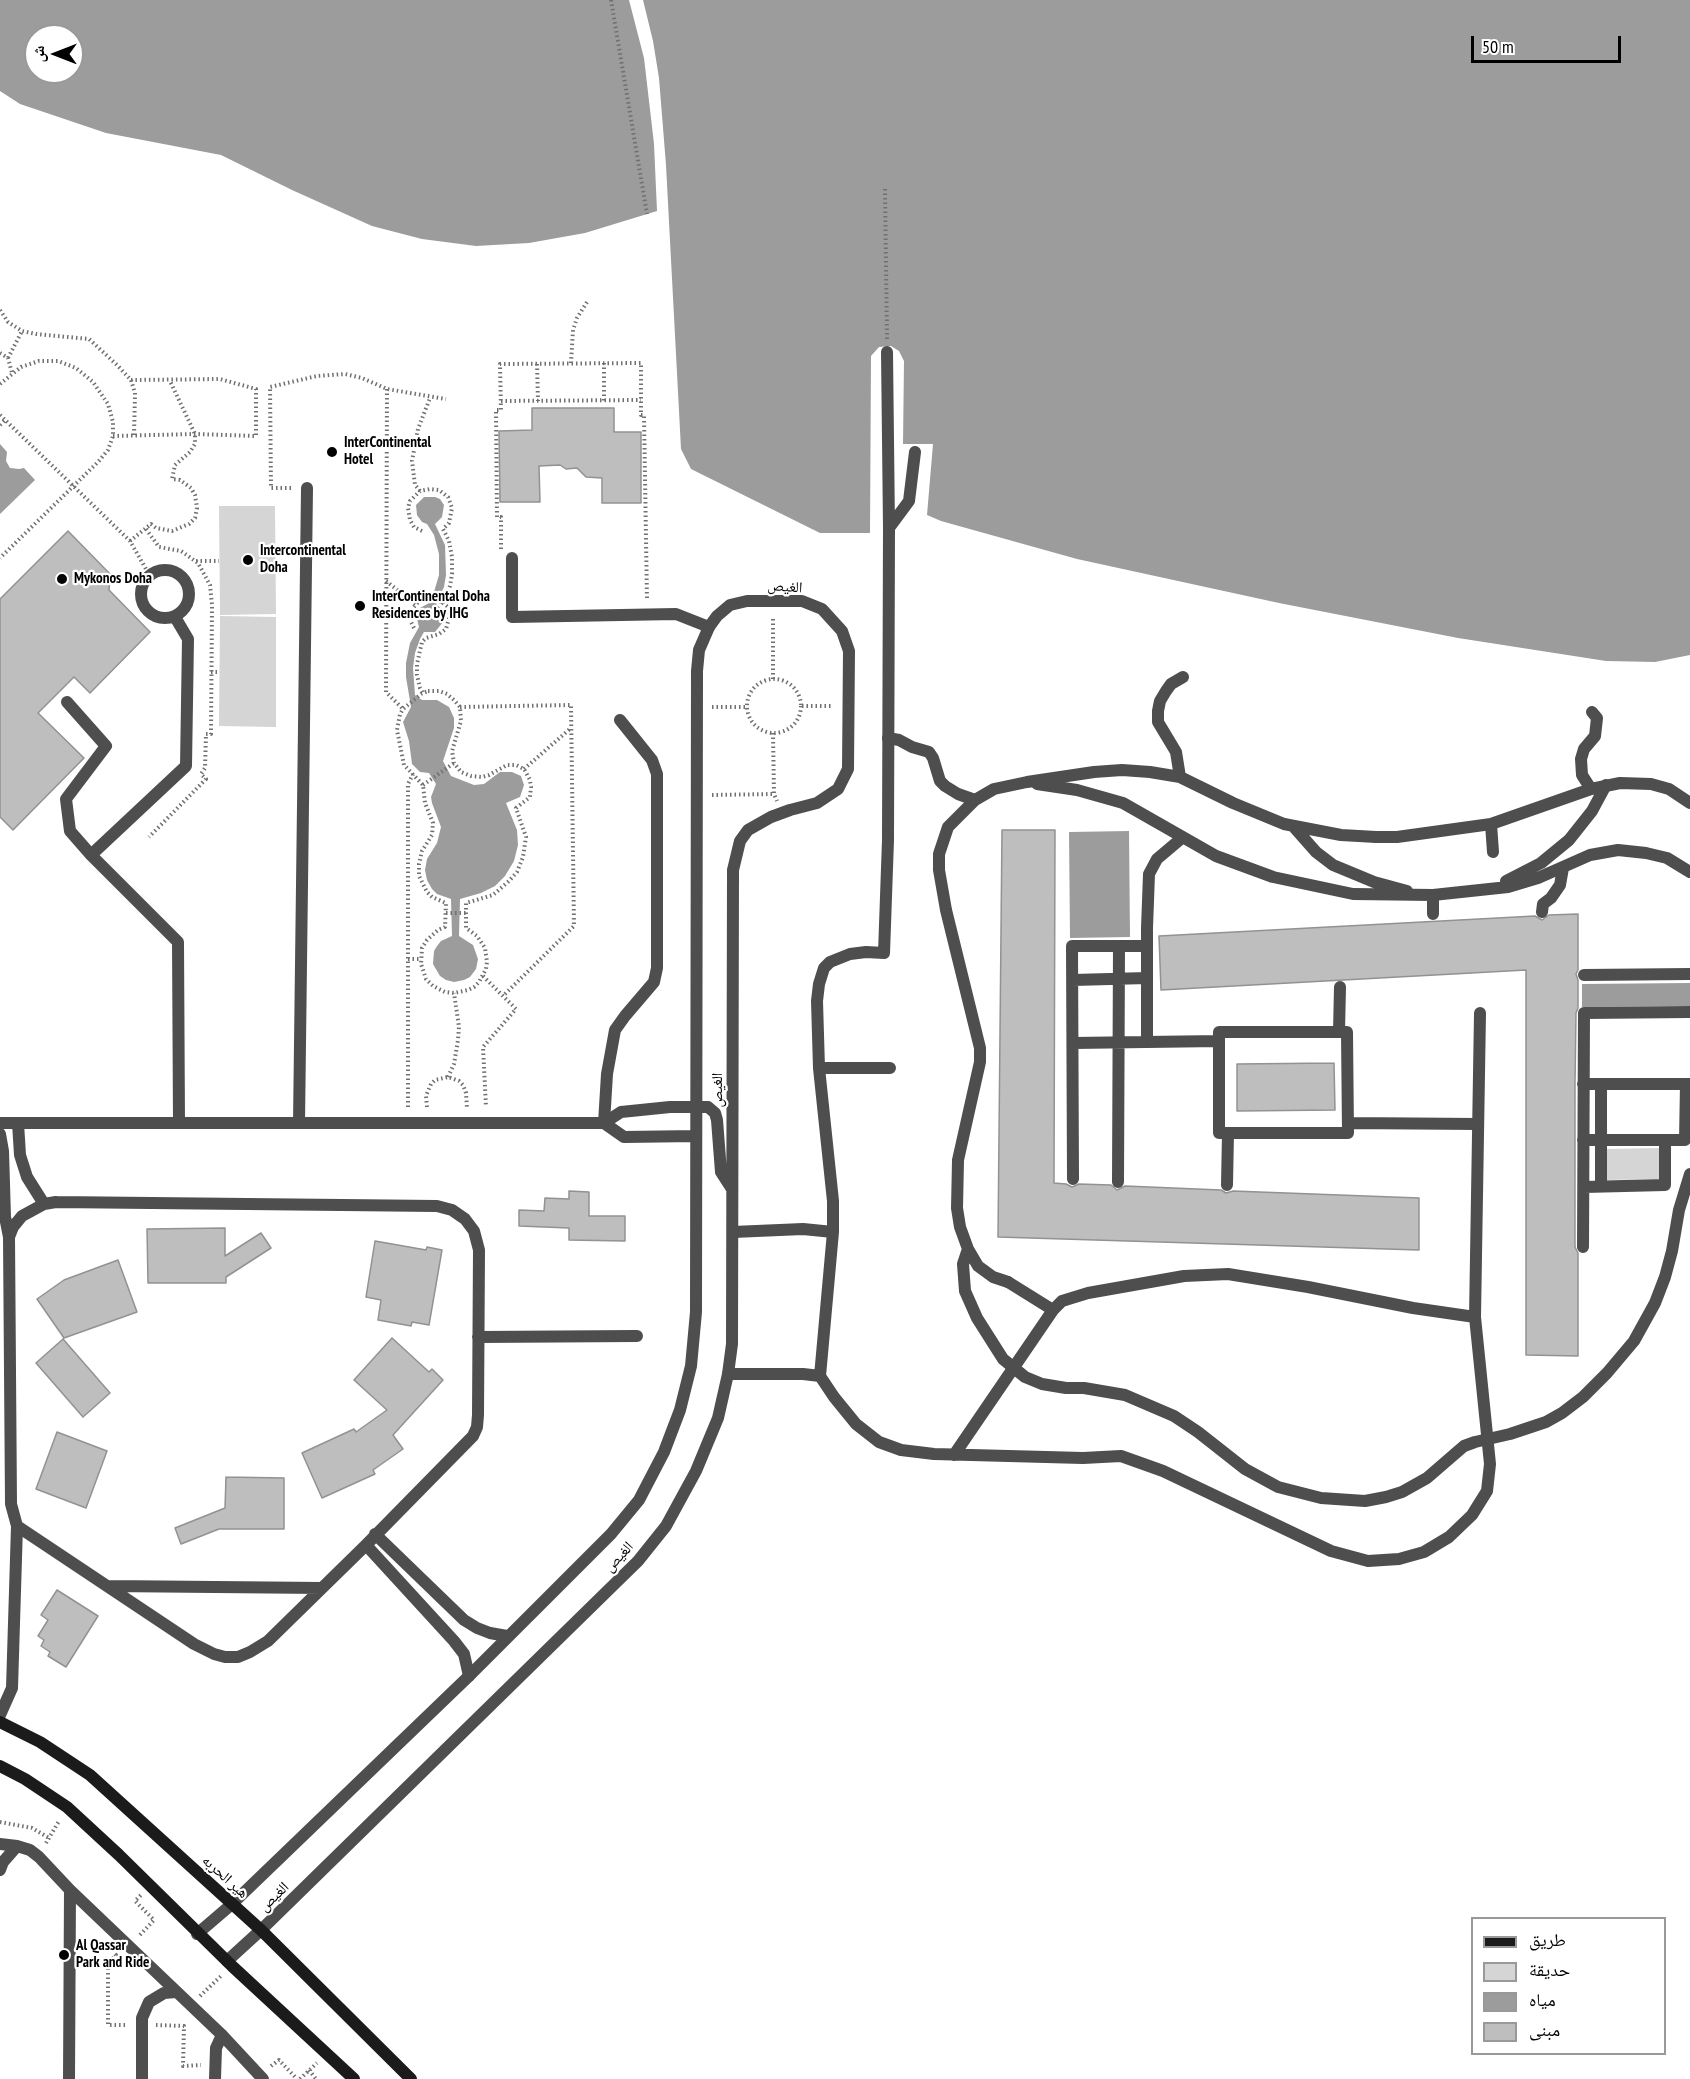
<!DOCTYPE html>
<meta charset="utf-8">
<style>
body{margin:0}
#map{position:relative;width:1690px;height:2079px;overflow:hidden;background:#fff;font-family:"PT Sans Narrow","Noto Naskh Arabic",sans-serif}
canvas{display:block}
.legend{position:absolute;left:1471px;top:1917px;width:195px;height:138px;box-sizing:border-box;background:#fff;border:2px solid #999;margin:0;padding:8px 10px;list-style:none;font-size:18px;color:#000}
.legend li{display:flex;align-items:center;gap:12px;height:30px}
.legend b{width:30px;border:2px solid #999}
.north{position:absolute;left:24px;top:24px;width:60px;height:60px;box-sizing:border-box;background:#fff;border:2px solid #999;border-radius:50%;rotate:270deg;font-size:16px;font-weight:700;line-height:24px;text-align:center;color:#000}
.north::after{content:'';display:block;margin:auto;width:21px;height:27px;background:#000;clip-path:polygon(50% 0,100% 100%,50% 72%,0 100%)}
.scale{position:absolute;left:1471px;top:36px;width:150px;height:27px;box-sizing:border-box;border:3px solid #000;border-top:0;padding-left:8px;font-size:18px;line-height:21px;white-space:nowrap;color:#000;-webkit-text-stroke:4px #fff;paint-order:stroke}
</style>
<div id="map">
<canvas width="1690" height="2079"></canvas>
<ul class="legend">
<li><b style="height:8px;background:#1b1b1b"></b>طريق</li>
<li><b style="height:16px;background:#d5d5d5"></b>حديقة</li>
<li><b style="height:16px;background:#9c9c9c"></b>مياه</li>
<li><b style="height:16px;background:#bebebe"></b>مبنى</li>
</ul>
<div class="north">ش</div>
<div class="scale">50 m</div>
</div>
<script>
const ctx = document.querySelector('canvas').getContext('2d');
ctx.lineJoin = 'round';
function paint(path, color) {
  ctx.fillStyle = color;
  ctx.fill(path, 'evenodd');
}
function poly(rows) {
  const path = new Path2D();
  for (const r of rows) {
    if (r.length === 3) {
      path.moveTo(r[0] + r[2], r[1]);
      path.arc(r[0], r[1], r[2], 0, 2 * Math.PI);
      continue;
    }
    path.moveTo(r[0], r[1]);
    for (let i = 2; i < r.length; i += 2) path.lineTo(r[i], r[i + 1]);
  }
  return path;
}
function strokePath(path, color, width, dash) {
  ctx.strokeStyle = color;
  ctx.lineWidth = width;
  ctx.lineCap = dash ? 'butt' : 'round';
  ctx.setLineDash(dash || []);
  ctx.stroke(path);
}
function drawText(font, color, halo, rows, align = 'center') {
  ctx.font = font + ' "PT Sans Narrow","Noto Naskh Arabic",sans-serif';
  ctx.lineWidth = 4.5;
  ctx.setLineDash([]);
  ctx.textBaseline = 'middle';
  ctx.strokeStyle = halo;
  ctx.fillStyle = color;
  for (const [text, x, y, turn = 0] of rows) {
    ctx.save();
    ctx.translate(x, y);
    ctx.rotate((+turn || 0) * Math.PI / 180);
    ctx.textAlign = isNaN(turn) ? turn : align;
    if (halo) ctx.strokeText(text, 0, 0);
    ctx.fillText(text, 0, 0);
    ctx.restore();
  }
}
paint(poly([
 [219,506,275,506,276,614,220,615],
 [220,616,276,617,276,727,219,726],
 [1663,1148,1664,1179,1604,1180,1604,1149]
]), '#d5d5d5');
paint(poly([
 [0,0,629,0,644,58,654,144,657,211,585,233,529,243,476,246,422,239,372,226,292,190,221,155,106,133,20,104,0,91],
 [36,36,72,36,72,72,36,72],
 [643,0,1690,0,1690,655,1655,662,1606,661,1458,638,1279,603,1077,559,941,521,927,515,933,444,903,444,904,361,899,351,891,346,879,347,871,356,870,533,820,533,691,469,681,449,666,165,659,78,653,41],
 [0,444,7,452,6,461,10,468,19,469,24,468,35,480,0,514],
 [424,497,435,497,440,499,444,505,442,517,435,524,445,545,446,575,444,587,436,604,443,610,444,621,435,632,424,632,420,639,415,653,413,668,415,695,422,700,437,700,449,707,454,718,454,728,443,761,451,776,474,785,484,784,500,772,512,772,521,776,524,785,520,797,506,803,517,830,518,845,514,861,505,876,495,886,481,893,460,899,459,936,473,945,478,959,476,969,470,977,464,980,454,982,446,980,440,976,433,964,434,951,437,946,441,941,452,936,451,899,437,894,432,889,427,880,425,870,427,859,437,843,441,827,432,803,431,797,436,784,429,773,420,772,412,764,409,741,403,722,411,707,406,677,406,663,410,643,419,627,416,615,420,608,431,602,439,575,439,554,434,535,427,524,422,522,417,515,416,505],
 [1129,831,1130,937,1070,938,1069,832],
 [1690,983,1690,1006,1582,1007,1582,984]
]), '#9c9c9c');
const building = poly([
 [532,408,614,408,614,432,641,432,641,503,602,503,602,478,586,477,577,468,566,469,560,465,539,466,540,502,500,502,499,431,532,430,532,408],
 [68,531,110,574,109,590,150,632,90,693,74,677,38,713,84,758,13,830,0,817,0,599,68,531],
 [1002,830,1055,830,1054,1183,1066,1184,1072,1187,1079,1184,1111,1185,1117,1190,1125,1186,1221,1190,1226,1193,1233,1191,1419,1198,1419,1250,998,1237,1002,830],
 [1578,914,1578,970,1576,974,1578,980,1578,1008,1576,1013,1575,1083,1575,1247,1578,1253,1578,1356,1526,1355,1526,970,1161,990,1159,936,1535,916,1542,920,1549,915,1578,914],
 [1334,1063,1335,1110,1237,1111,1237,1064,1334,1063],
 [569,1191,589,1192,589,1216,625,1216,625,1241,569,1240,569,1228,519,1226,519,1210,544,1211,545,1198,569,1199,569,1191],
 [225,1228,225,1256,261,1233,271,1248,226,1277,226,1283,148,1283,147,1229,225,1228],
 [375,1241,426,1250,427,1247,442,1250,429,1325,412,1322,411,1326,378,1320,381,1300,366,1297,375,1241],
 [118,1260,137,1312,64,1338,37,1299,64,1280,118,1260],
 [392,1338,429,1372,432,1369,443,1380,393,1435,403,1449,373,1470,375,1474,322,1498,302,1453,354,1429,356,1432,387,1410,354,1380,392,1338],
 [63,1339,110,1393,83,1417,36,1363,63,1339],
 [57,1432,107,1451,86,1508,36,1489,57,1432],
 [226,1477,284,1478,284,1529,219,1529,181,1544,175,1528,225,1508,226,1477],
 [57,1590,98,1616,66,1667,48,1656,50,1652,41,1646,44,1640,38,1636,48,1620,41,1615,57,1590]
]);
paint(building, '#bebebe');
strokePath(building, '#929292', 1.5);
strokePath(poly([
 [611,0,647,214],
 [885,189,887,339],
 [0,310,8,322,22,331,36,334,89,339,117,365,131,380,135,393,134,436],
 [0,353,8,358,12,373],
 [8,358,22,331],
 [571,363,573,330,577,318,587,302],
 [604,363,604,401],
 [537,364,538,401],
 [0,384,21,367,39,361,58,361,76,368,93,382,108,404,113,422,113,436,108,450,98,462,0,558],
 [387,389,386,692,403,709],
 [501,401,641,400],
 [0,415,130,541,150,576],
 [0,425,5,420],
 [113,436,195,434,256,436,256,389,220,379,131,380],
 [291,488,271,488,270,387,317,376,345,374,362,378,387,389,446,399],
 [420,491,415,485,412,461,418,429,430,398],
 [146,529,159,547,181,551,198,563,210,585,212,605,211,734,206,734,205,768,201,774,206,779,149,837],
 [422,531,414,527,410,520,408,508,410,501,420,491,430,489,439,490,448,497,452,508,449,523,443,529,449,541,452,557,452,574,450,586,443,603,448,607,450,615,446,629,439,634,426,638,422,642,417,664,417,675,420,688,423,693],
 [130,541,151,524,156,528,172,531,189,524,195,518,197,508,195,495,191,488,180,480,172,479,175,465,190,452,195,444,195,434,170,381],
 [501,549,501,517,497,517,496,410,501,410,500,364,641,363,641,415,644,415,647,600],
 [196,561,219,561],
 [386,581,416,605],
 [414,628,411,622,412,609,420,600,430,596,443,603],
 [211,672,218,672],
 [774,706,27],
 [773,679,773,616],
 [428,691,439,691,447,694,454,700,460,707,461,721,452,751,454,763,461,772,471,776,482,777,489,775,507,765,516,765,524,769,530,780,531,787,530,797,516,808,526,837,523,857,517,872,509,881,493,895,466,903,466,928,477,936,485,948,487,962,486,969,479,982,474,987,468,990,454,993,445,992,433,986,426,979,421,964,422,948,427,940,438,930,445,927,446,903,432,897,427,892,419,876,419,864,422,851,432,835,433,823,425,803,423,785,404,765,397,730,400,714,403,709,421,694,428,691],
 [802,706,833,706],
 [460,707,571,705,574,926,503,996],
 [712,707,747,707],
 [773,733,774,794,777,801],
 [524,769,571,728],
 [423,785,454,763],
 [712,795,774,794],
 [446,913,466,913],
 [408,959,421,959],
 [483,976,516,1009,483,1047,486,1107],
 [448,1077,454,1064,458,1040,459,1027,454,993],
 [408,1107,408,784,413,774],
 [427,1107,426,1096,431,1084,435,1080,448,1077,459,1081,463,1085,466,1093,467,1108],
 [0,1822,32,1828,49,1838],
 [46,1843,59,1821],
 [140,1935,154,1920,135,1901,141,1895],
 [115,1954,116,1955,108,1964,108,2025,128,2025],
 [200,1996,221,1976],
 [156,2025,184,2026,183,2066,201,2065],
 [271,2066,279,2060,297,2079],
 [309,2070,316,2079],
 [300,2079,317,2063]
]), '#707070', 4, [1.5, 3]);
strokePath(poly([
 [887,352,889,528,888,840,884,953,866,952,850,954,830,962,824,968,819,984,817,1001,819,1068,833,1201,833,1232,820,1376,834,1397,856,1424,879,1442,901,1450,934,1454,1083,1458,1121,1456,1163,1471,1331,1551,1368,1561,1399,1559,1424,1552,1449,1537,1472,1515,1487,1491,1490,1464,1475,1317,1480,1013],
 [889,528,909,501,915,452],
 [512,558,512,617,676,614,709,627],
 [165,594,24],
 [67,702,106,746,66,799,70,831,91,855,178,942,179,1123],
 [91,855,186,766,188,639,175,617],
 [819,1068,890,1068],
 [18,1123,20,1155,27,1177,44,1204],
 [299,1123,307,488],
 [604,1123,607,1074,615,1030,625,1016,654,982,657,968,657,774,652,760,620,720],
 [0,1134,3,1151,5,1217,9,1237],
 [56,1202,437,1206,452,1210,465,1219,474,1231,479,1250,478,1415,477,1427,473,1436,366,1545,268,1641,250,1652,238,1657,225,1657,214,1654,194,1644,17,1526,11,1504,9,1237,13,1227,22,1216,44,1204,56,1202],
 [733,1232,803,1229,833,1232],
 [1008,1282,1053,1310],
 [478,1337,637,1336],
 [728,1374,803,1374,820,1376],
 [954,1455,1053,1310,1062,1301,1088,1293,1184,1276,1228,1274,1308,1287,1413,1308,1475,1317],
 [375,1534,464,1620,477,1628,490,1633,507,1636],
 [366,1545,454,1641,464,1654,469,1676],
 [108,1586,322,1588],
 [0,1715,12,1688,17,1526],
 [0,1844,17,1846,30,1850,39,1857,70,1890,222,2035,263,2079],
 [0,1870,3,1862,17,1846],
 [69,2079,70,1890],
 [142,2079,142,2018,149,2002,164,1993,176,1992],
 [215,2079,216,2048,222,2035]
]), '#4e4e4e', 12);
strokePath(poly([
 [888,738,899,740,912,747,929,752,933,758,940,781,945,786,958,794,975,800],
 [1180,777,1176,752,1158,722,1158,711,1160,701,1166,691,1171,684,1183,677],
 [1037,784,1077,790,1123,803,1216,856,1273,877,1353,894,1433,895,1508,887,1538,878,1590,855,1618,850,1646,853,1667,858,1690,872],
 [1591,789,1582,775,1581,759,1584,749,1595,736,1597,718,1592,712],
 [1491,824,1493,852],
 [1293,826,1316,852,1333,865,1374,882,1407,891],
 [1506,881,1541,863,1569,840,1592,811,1606,785],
 [1433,895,1433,914],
 [1542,912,1543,904,1551,898,1560,885,1563,868],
 [1584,975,1690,974],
 [1073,980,1147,978],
 [1219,1032,1347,1032,1348,1133,1219,1133,1219,1032],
 [1339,1032,1340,987],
 [1147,1042,1147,928,1149,874,1157,859,1183,837],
 [1073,1043,1219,1041],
 [1583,1084,1690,1084],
 [1601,1084,1601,1186],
 [0,1123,604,1123,624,1137,696,1136],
 [604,1123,621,1112,670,1107,708,1107,715,1113,717,1120,721,1172,732,1189],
 [1348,1123,1478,1124],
 [1583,1140,1685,1140,1686,1084],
 [1073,1179,1072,946,1147,946],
 [1118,1182,1119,946],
 [1227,1185,1228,1133],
 [1584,1187,1665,1185,1665,1140],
 [1583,1247,1584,1013,1690,1012],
 [968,1249,963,1264,965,1291,977,1318,1003,1359,1025,1377,1042,1384,1066,1388,1084,1388,1125,1395,1174,1416,1198,1432,1245,1469,1278,1487,1321,1498,1365,1501,1386,1497,1402,1492,1427,1478,1464,1446,1475,1442,1510,1434,1546,1422,1562,1413,1583,1397,1607,1373,1634,1341,1655,1303,1665,1277,1672,1251,1679,1210,1690,1174],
 [1008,1282,993,1277,978,1266,968,1249,960,1227,957,1208,958,1160,980,1062,980,1048,946,910,939,870,939,854,948,827,975,800,994,789,1027,782,1094,772,1122,770,1150,772,1180,777,1233,803,1284,824,1341,835,1376,837,1397,837,1491,824,1591,789,1620,783,1651,784,1669,789,1690,803],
 [197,1934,232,1904,469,1676,611,1534,639,1500,664,1452,680,1410,691,1366,696,1312,697,671,699,650,709,627,717,616,730,605,747,601,802,601,822,609,842,631,849,651,848,769,838,789,817,803,790,810,771,817,748,830,740,841,733,870,732,1344,728,1374,718,1418,696,1471,666,1526,638,1561,261,1930,227,1961]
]), '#4e4e4e', 12);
strokePath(poly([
 [0,1722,40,1742,90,1775,261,1930,411,2079],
 [0,1766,25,1779,67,1807,119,1855,232,1966,354,2079]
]), '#1b1b1b', 12);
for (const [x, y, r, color] of [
 [332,452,6,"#000"],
 [248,560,6,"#000"],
 [62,579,6,"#000"],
 [360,606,6,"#000"],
 [64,1955,6,"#000"]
]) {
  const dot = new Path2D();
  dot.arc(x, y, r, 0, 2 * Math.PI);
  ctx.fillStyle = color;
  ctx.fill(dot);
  strokePath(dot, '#fff', 2);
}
drawText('bold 15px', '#000', '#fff', [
 ["InterContinental",344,443],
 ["Hotel",344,460],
 ["Intercontinental",260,551],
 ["Doha",260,568],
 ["Mykonos Doha",74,579],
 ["InterContinental Doha",372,597],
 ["Residences by IHG",372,614],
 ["Al Qassar",76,1946],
 ["Park and Ride",76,1963]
], 'left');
drawText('15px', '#000', '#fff', [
 ["الغيص",785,587,4],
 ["الغيص",718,1090,-90],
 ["الغيص",619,1557,-47],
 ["هير الحربه",225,1877,42],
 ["الغيص",274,1897,-44]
]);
</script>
